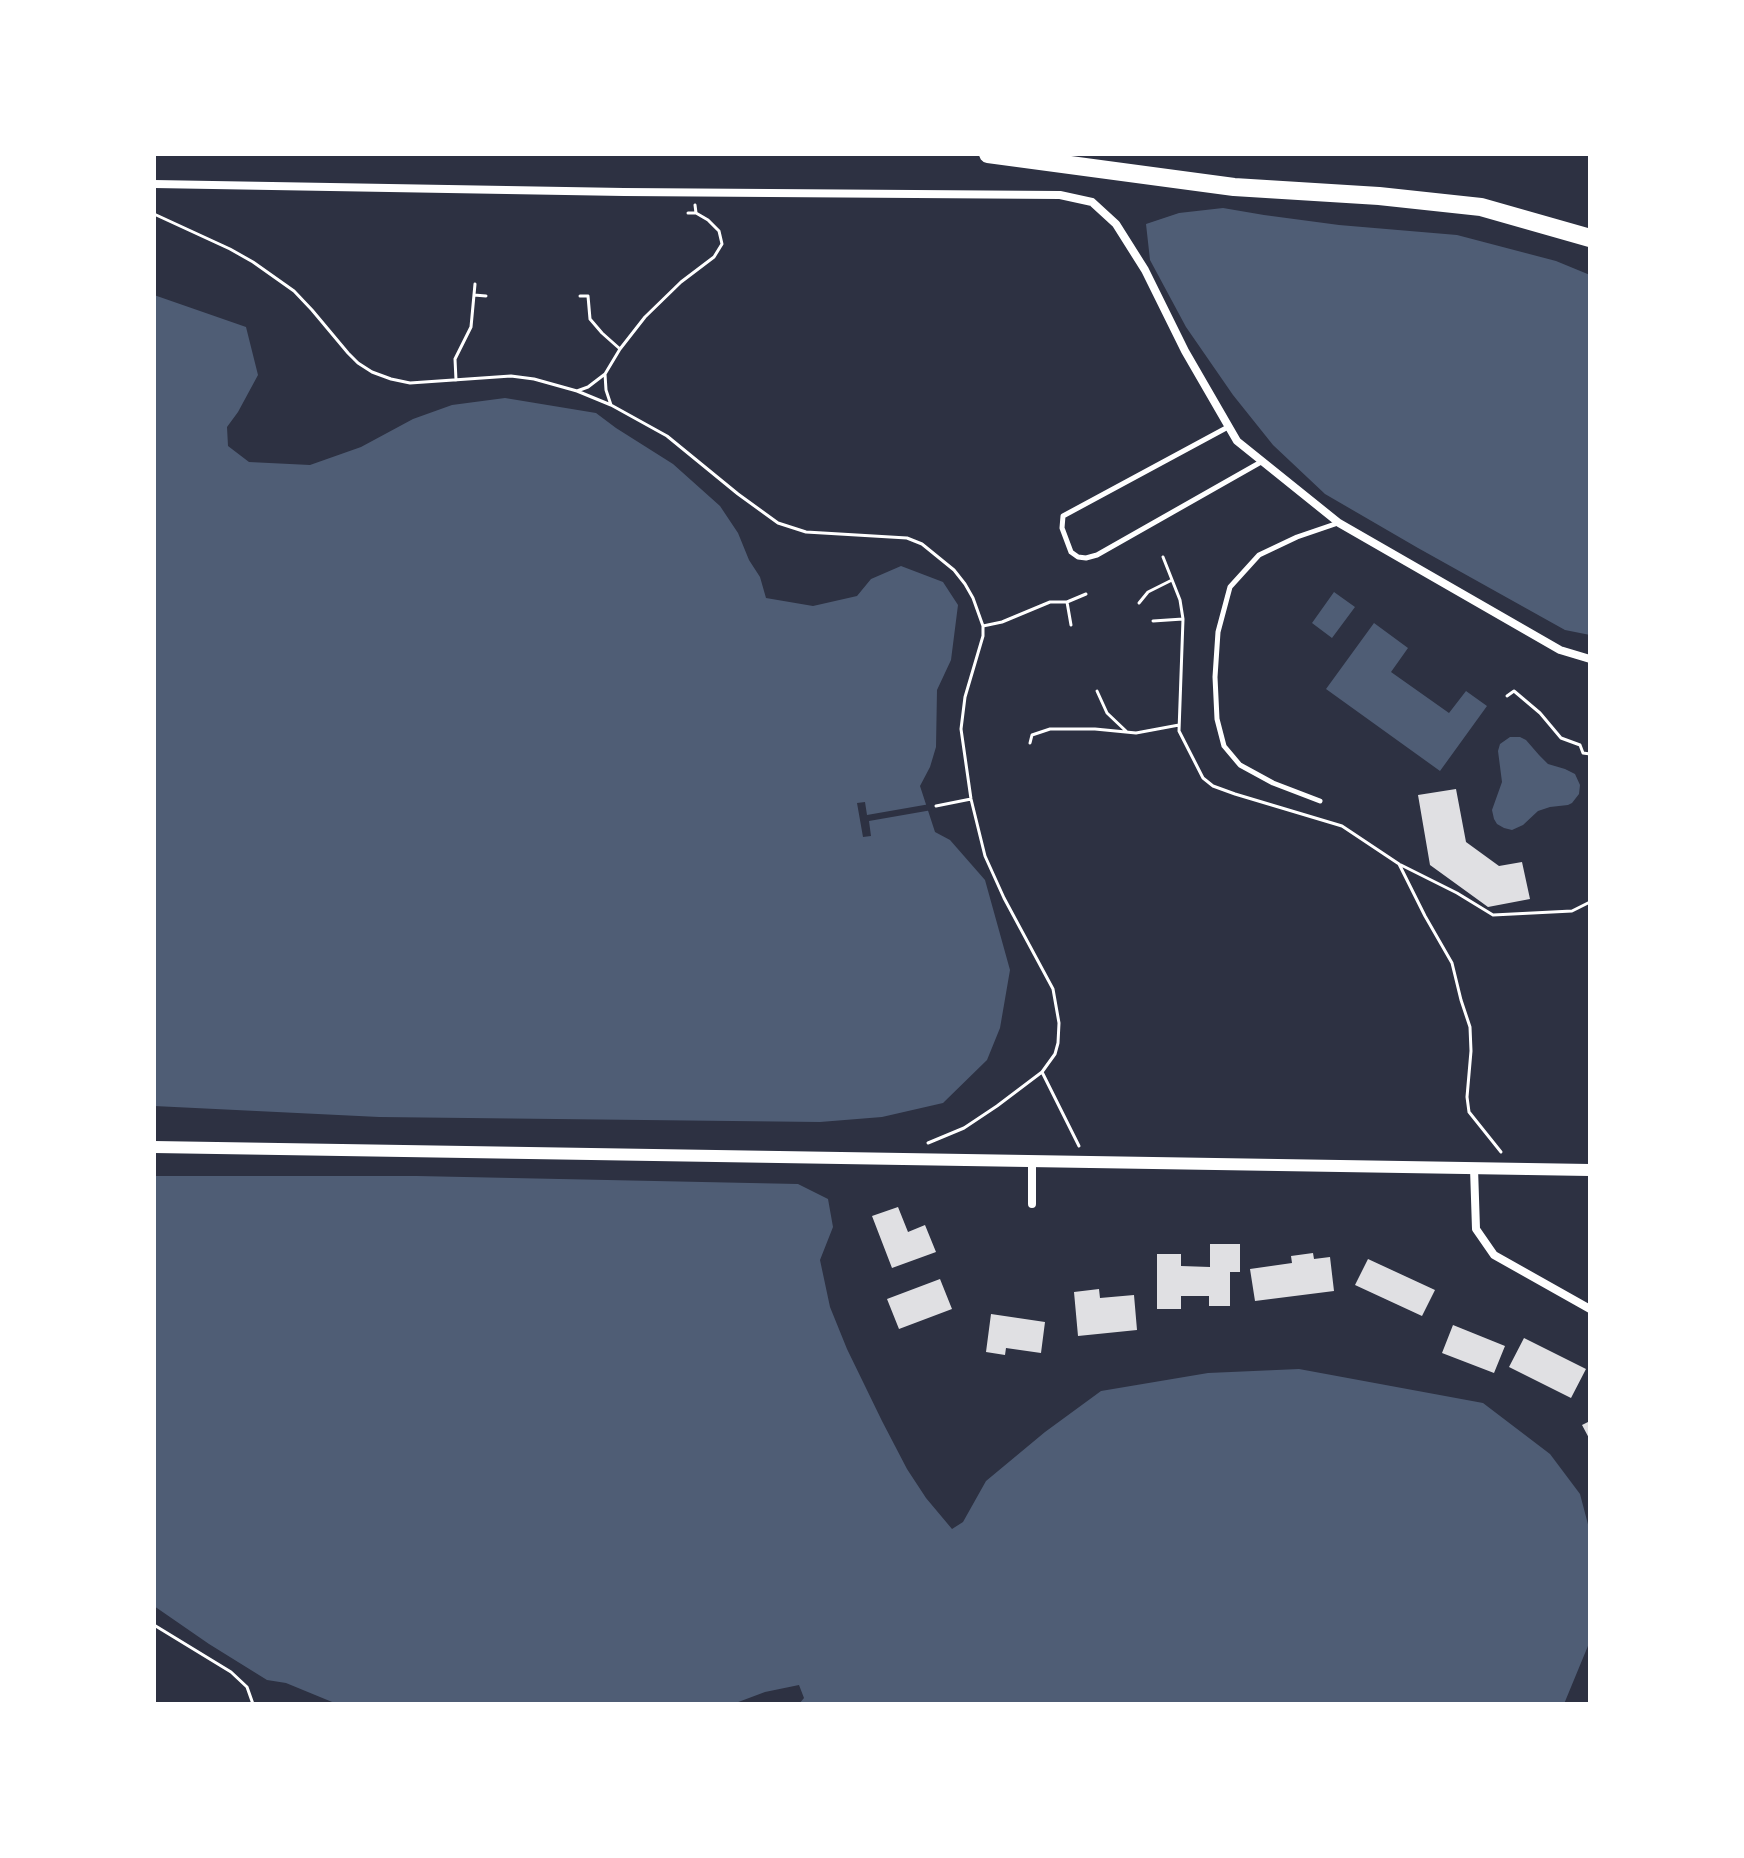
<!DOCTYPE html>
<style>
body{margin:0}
#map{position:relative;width:1744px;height:1858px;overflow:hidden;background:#2d3142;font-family:"DM Sans",sans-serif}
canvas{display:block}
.frame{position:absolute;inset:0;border:156px solid #fff;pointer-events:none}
</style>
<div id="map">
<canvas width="1744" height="1858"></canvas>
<div class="frame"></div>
</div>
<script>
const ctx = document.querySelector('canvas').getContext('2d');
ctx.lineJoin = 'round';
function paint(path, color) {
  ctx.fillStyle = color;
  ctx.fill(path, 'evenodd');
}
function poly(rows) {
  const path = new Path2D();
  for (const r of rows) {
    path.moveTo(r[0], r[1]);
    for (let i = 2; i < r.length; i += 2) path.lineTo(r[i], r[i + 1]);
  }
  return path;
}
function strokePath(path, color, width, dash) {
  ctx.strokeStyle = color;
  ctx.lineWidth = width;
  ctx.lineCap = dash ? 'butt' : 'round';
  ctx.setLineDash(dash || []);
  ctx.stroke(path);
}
paint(poly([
 [1223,208,1264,215,1339,225,1457,235,1556,261,1590,275,1590,635,1565,630,1418,548,1325,494,1273,445,1233,395,1186,327,1150,260,1146,224,1179,213],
 [154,295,246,327,258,375,238,412,227,427,228,446,249,462,310,465,361,447,413,419,452,405,505,398,596,413,616,428,673,464,720,506,738,533,749,560,760,577,766,598,813,606,857,596,871,579,901,566,943,582,958,605,951,660,937,690,936,747,930,767,920,786,935,832,950,840,985,880,1010,970,1000,1028,987,1060,943,1103,882,1117,820,1122,379,1117,154,1106],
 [1334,592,1355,607,1332,638,1312,623],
 [1374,623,1408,648,1391,672,1449,713,1466,691,1487,706,1440,771,1326,689],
 [1510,737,1520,737,1526,740,1539,755,1548,764,1565,769,1575,774,1580,785,1579,794,1572,803,1568,805,1550,807,1538,811,1523,825,1512,830,1504,828,1497,824,1494,819,1492,810,1502,782,1498,751,1500,744],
 [154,1176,417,1176,798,1184,828,1199,833,1227,820,1260,830,1307,847,1349,882,1421,907,1469,926,1498,952,1529,963,1522,986,1481,1045,1432,1101,1391,1208,1373,1299,1369,1483,1403,1550,1454,1580,1494,1590,1532,1590,1641,1564,1704,799,1704,804,1698,799,1685,765,1692,733,1704,337,1704,286,1683,267,1680,209,1644,154,1606]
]), '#4f5d75');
paint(poly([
 [865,802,867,815,930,804,932,810,869,821,871,836,863,837,857,803]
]), '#2d3142');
paint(poly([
 [1456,789,1466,842,1499,866,1522,862,1530,899,1488,907,1430,865,1418,795],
 [898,1207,908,1232,925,1225,936,1252,892,1268,872,1216],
 [1210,1244,1240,1244,1240,1272,1230,1272,1230,1306,1209,1306,1209,1296,1181,1296,1181,1309,1157,1309,1157,1254,1181,1254,1181,1266,1210,1267],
 [1313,1253,1314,1259,1330,1257,1334,1291,1255,1301,1250,1269,1292,1263,1291,1256],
 [1368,1259,1435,1290,1422,1316,1355,1285],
 [940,1279,952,1309,899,1329,887,1299],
 [1099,1289,1100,1298,1134,1295,1137,1330,1078,1336,1074,1292],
 [991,1314,1045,1322,1041,1353,1006,1348,1005,1355,986,1352],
 [1453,1325,1505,1346,1494,1373,1442,1353],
 [1524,1338,1586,1369,1571,1398,1509,1367],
 [1590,1421,1590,1440,1582,1425]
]), '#e0e0e3');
strokePath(poly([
 [688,213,696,213,695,205],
 [154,214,230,249,253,262,294,291,312,310,348,353,358,363,372,372,391,379,410,383,511,376,534,379,577,391,611,405,667,436,738,494,778,523,806,532,907,538,922,544,954,570,965,584,973,598,983,626,983,636,965,697,961,729,971,799,985,856,1004,898,1053,989,1059,1023,1058,1043,1055,1054,1042,1072,997,1106,964,1128,928,1143],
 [474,295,486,296],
 [580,296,588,296,590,319,602,333,620,349],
 [456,380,455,359,471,327,475,284],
 [577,391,588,387,605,374],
 [611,405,606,390,605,374,620,349,645,317,681,282,714,257,722,244,719,231,708,220,696,213],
 [1163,557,1180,600,1183,619,1179,731,1203,778,1213,786,1235,794,1342,826,1399,864,1425,916,1452,963,1461,1000,1470,1027,1471,1051,1467,1097,1469,1112,1501,1152],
 [1067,602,1071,625],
 [1139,603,1148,592,1172,580],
 [1153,621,1183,619],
 [983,626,1002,622,1050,602,1067,602,1086,594],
 [1097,691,1107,713,1127,732],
 [1507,696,1514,691,1540,713,1561,738,1580,745,1583,753,1590,754],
 [1030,743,1032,735,1050,729,1095,729,1136,733,1179,725],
 [936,806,971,799],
 [1401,865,1457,893,1493,915,1572,911,1590,902],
 [1042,1072,1079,1146],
 [154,1625,231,1672,247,1687,253,1704]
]), '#fff', 3);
strokePath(poly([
 [1228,427,1063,516,1062,528,1071,552,1078,557,1086,558,1097,555,1261,462],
 [1320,801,1273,783,1240,765,1224,746,1217,719,1215,677,1218,632,1230,587,1259,555,1297,537,1338,523]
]), '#fff', 5);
strokePath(poly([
 [154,184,624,192,1060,195,1092,202,1116,224,1145,270,1185,351,1237,441,1339,523,1560,650,1590,659],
 [1474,1168,1476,1229,1494,1255,1590,1309],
 [1032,1204,1032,1162]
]), '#fff', 8);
strokePath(poly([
 [154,1147,1590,1170]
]), '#fff', 12);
strokePath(poly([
 [988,154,1234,187,1379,196,1481,207,1590,238]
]), '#fff', 18);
</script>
